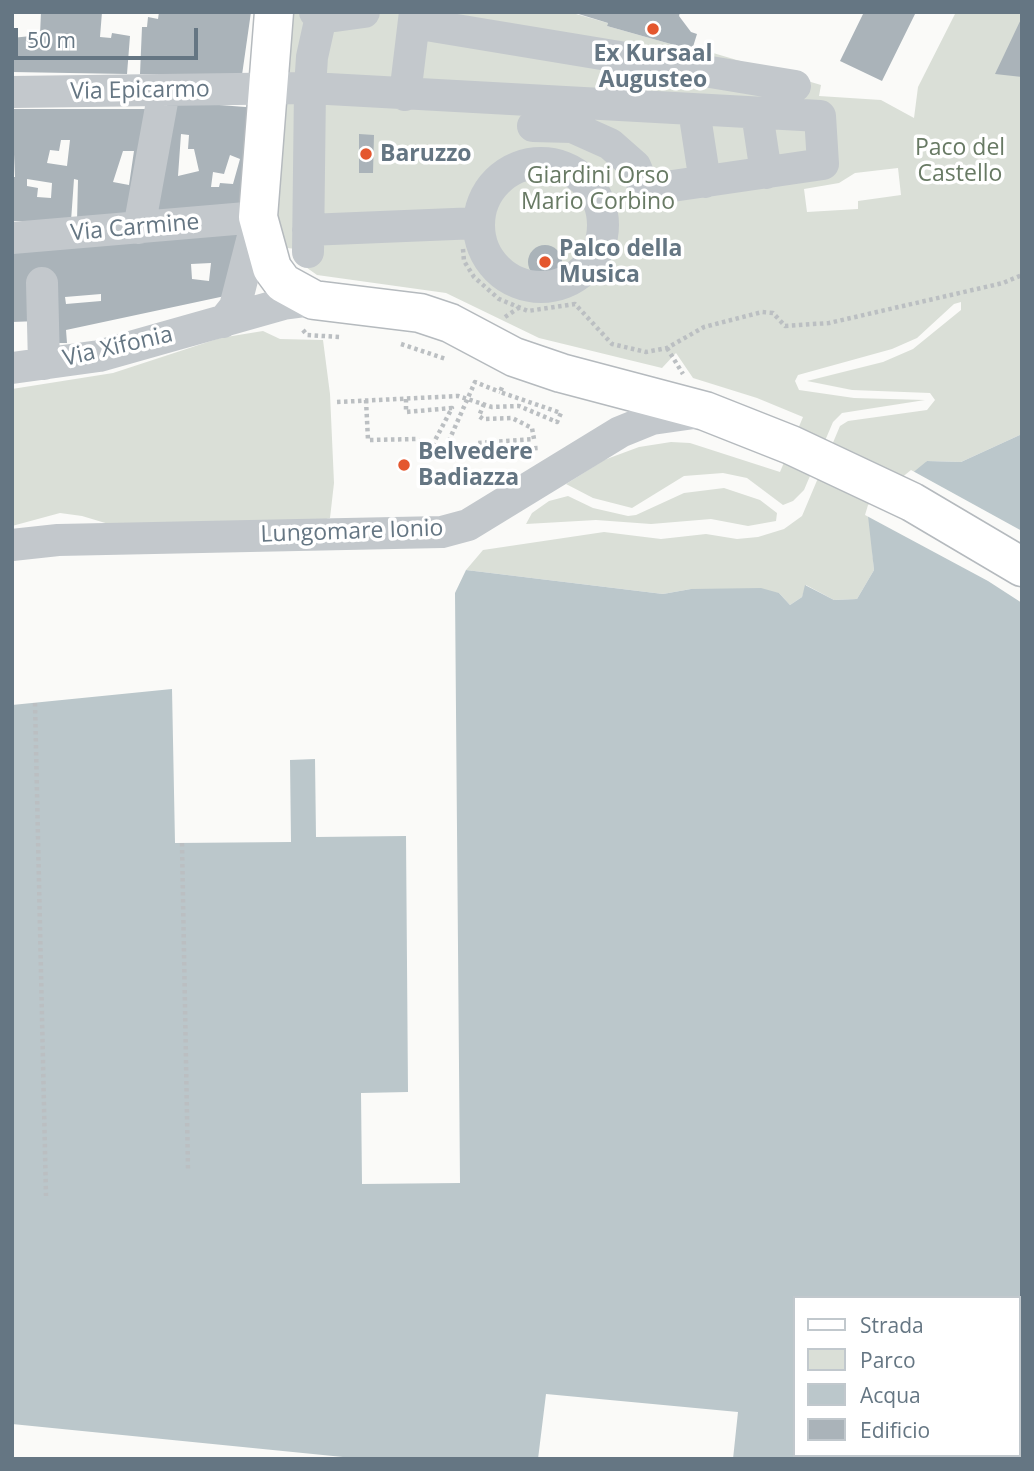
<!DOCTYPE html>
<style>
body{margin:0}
#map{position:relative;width:1034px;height:1471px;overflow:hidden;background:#fafaf8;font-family:"Open Sans",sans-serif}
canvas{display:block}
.frame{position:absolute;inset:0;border:14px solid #657683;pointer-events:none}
.legend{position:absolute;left:793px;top:1296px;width:228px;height:161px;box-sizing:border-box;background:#fff;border:2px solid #c1c8cd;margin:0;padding:9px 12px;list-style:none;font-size:21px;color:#657683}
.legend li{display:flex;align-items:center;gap:14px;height:35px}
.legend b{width:35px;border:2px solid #c1c8cd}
.scale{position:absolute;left:14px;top:28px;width:184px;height:32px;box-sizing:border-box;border:4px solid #657683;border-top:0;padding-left:9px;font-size:21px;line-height:24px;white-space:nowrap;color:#657683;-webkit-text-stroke:5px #fff;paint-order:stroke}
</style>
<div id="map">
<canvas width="1034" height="1471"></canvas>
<div class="frame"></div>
<ul class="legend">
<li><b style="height:9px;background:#fff"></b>Strada</li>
<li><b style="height:19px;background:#dadfd7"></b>Parco</li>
<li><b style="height:19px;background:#bbc7cb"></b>Acqua</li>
<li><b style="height:19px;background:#aab3b9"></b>Edificio</li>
</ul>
<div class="scale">50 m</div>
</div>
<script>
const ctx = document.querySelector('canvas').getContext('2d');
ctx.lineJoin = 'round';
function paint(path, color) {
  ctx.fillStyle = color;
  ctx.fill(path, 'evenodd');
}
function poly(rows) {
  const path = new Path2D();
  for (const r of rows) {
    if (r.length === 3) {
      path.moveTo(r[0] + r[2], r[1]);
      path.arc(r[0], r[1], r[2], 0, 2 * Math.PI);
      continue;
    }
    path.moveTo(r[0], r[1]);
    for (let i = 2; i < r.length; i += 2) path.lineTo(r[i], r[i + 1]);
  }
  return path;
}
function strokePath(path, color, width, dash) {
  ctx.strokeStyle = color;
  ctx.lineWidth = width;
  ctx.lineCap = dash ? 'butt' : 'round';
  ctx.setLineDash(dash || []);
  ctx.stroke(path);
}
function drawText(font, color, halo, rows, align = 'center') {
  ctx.font = font + ' "Open Sans",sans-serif';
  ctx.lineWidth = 7;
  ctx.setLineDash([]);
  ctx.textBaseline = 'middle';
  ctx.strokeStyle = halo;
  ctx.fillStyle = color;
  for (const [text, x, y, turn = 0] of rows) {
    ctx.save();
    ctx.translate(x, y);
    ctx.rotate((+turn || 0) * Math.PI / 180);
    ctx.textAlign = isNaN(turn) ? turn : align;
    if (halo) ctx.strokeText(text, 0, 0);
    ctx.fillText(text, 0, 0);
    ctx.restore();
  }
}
paint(poly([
 [283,12,569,12,608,23,607,26,692,50,693,47,821,85,819,96,881,100,914,118,918,87,956,12,1022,12,1022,434,961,462,927,461,872,547,874,570,857,599,834,600,806,585,802,597,790,605,779,593,691,589,663,594,466,570,483,550,604,532,661,539,706,534,737,539,758,537,784,529,802,516,840,426,848,421,927,410,935,400,930,393,852,390,807,381,883,362,913,349,961,310,961,302,954,304,917,338,892,349,798,375,795,381,799,390,854,398,925,400,842,413,833,422,804,490,793,501,783,505,747,478,723,473,684,476,632,508,593,498,566,484,604,460,639,447,671,442,690,443,780,472,803,417,757,398,693,378,676,353,662,368,539,338,446,293,317,275,303,265,296,249,278,247,274,226],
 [898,168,901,195,858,201,858,209,807,212,804,189,839,183,855,173],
 [263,331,280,339,323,340,330,394,334,483,330,518,302,525,112,525,82,516,60,513,12,526,12,389,113,373,220,338],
 [724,488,760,500,777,513,776,521,748,526,711,519,651,524,596,520,526,524,532,513,549,501,568,496,593,508,628,516,636,515,684,493]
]), '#dadfd7');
paint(poly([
 [1022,434,1022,1459,733,1459,738,1412,546,1394,538,1459,363,1459,12,1424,12,705,172,689,175,843,291,842,290,760,315,759,316,837,406,836,408,1092,361,1093,362,1184,460,1183,455,593,466,570,663,594,691,589,761,588,779,593,790,605,802,597,805,585,834,600,857,599,874,570,868,516,871,507,927,461,961,462],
 [794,1298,1018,1298,1018,1455,794,1455]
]), '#bbc7cb');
paint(poly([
 [911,470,1022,531,1022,603,988,581,865,515,868,505]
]), '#fafaf8');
paint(poly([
 [41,12,102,12,100,37,111,38,112,33,130,36,127,74,12,72,12,38,40,35],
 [159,12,251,12,242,75,140,74,142,27,147,27,148,17,158,19],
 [572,12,680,12,679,16,691,32,697,34,692,50,607,26,608,23],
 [864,12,916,12,882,81,840,61],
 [1022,17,1022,77,995,74],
 [168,101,258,108,247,212,146,217],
 [181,134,189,135,188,149,194,149,199,171,178,176],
 [230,155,240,159,233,184,220,183,219,187,211,187,213,172,224,174],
 [12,109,155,109,134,217,77,221,78,180,74,179,71,221,12,221,12,177,15,177],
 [61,140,70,140,67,166,47,163,50,150,59,151],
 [123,151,134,151,129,185,113,182],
 [27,179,52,183,51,198,37,197,38,188,27,186],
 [359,134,374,135,373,173,359,173],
 [240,226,225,296,66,330,67,343,48,343,38,321,12,322,12,251],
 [211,263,209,281,192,279,191,264],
 [101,294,101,301,66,304,65,297],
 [545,262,17]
]), '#aab3b9');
const major = poly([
 [274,12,258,217,272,268,283,283,314,300,420,313,450,323,514,357,561,373,705,411,791,445,912,502,1022,567]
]);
strokePath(major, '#b5babe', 41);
strokePath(poly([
 [463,249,464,261,474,277,499,299,528,311,575,304,612,344,646,352,667,348,704,327,762,312,773,313,785,326,829,323,1003,283,1022,275],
 [505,317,520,307],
 [303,330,307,335,340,337],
 [401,344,446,359],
 [667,348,683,374],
 [406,399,406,412,452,408,432,446],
 [366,400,368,440,416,439,443,454,475,382,500,392],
 [337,402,458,396,492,407,519,406,557,422,561,413,500,392,503,385],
 [484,404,479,416,483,419,512,418,532,428,534,439,477,443,478,452,538,448],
 [35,703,46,1196],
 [182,843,188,1170]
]), '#bbbfc2', 4.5, [3.5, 3.5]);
strokePath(poly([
 [315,12,335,16,364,12],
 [414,23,795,86],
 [12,92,310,88,820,116,823,164,645,190,635,166,610,144,572,127,533,126],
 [405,95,415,12],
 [694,110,705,182],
 [757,113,766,173],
 [541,225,62],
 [139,228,164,91],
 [308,230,478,223],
 [12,238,258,217,235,307,223,322],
 [308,252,310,88,312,57,322,12],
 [42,283,44,364],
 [12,368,99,356,283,304,314,300],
 [12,545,58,540,442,532,468,525,620,432,652,419,701,412]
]), '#c3c8cc', 32);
strokePath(major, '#fff', 38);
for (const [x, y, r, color] of [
 [653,29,7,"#e4572e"],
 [366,154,7,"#e4572e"],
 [545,262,7,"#e4572e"],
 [404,465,7,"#e4572e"]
]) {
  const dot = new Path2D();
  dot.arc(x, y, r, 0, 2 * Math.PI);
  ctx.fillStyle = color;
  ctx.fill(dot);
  strokePath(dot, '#fff', 2.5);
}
drawText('bold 23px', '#657683', '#fff', [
 ["Ex Kursaal",653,54,"center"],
 ["Augusteo",653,80,"center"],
 ["Baruzzo",380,154],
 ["Palco della",559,249],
 ["Musica",559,275],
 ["Belvedere",418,452],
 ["Badiazza",418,478]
], 'left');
drawText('23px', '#657683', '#fff', [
 ["Via Epicarmo",140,91,-1],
 ["Via Carmine",135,228,-5],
 ["Via Xifonia",118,347,-13],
 ["Lungomare Ionio",352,532,-2]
]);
drawText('23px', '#687a64', '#fff', [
 ["Paco del",960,148],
 ["Castello",960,174],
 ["Giardini Orso",598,176],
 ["Mario Corbino",598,202]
]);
</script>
